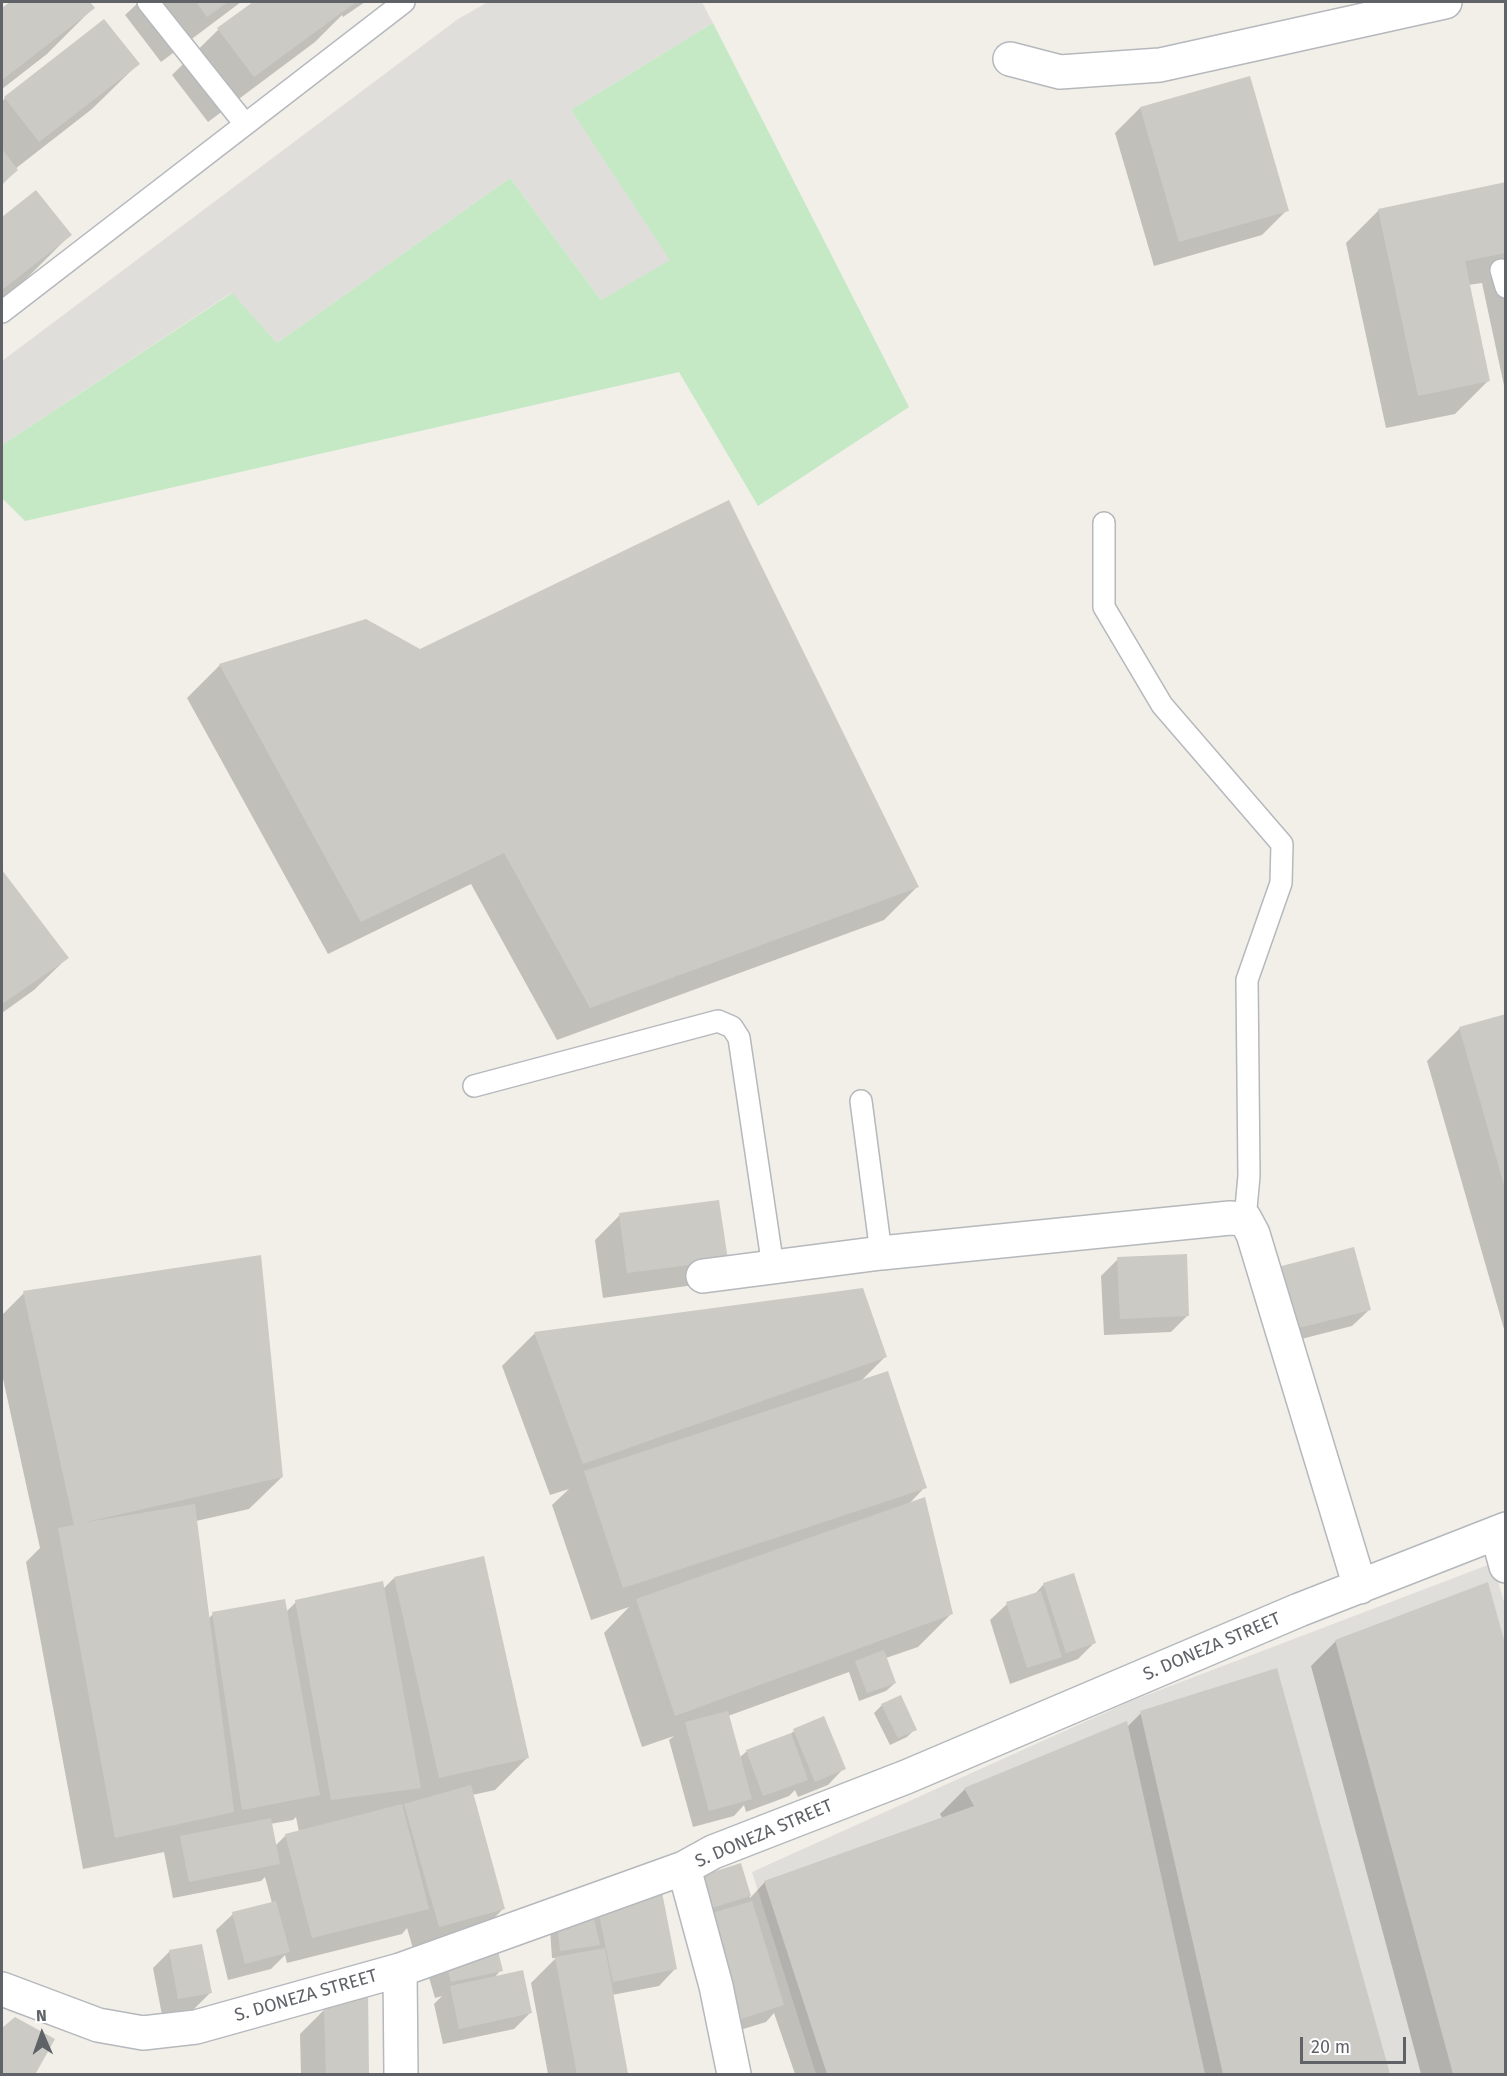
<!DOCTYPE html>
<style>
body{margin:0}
#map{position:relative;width:1507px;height:2076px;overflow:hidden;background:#f1efe8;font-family:"Fira Sans",sans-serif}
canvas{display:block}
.frame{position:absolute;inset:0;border:3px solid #5f6368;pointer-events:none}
.north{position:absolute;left:12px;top:2004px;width:60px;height:60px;-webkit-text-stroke:4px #fff;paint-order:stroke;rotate:358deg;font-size:16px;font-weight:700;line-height:24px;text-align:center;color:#5f6368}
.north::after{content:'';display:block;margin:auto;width:21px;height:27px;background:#5f6368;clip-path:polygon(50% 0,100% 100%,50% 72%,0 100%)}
.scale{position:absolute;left:1300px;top:2037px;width:106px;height:27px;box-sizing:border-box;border:3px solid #5f6368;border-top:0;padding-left:8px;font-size:18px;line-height:21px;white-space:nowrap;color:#5f6368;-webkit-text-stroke:4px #fff;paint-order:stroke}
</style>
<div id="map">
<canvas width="1507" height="2076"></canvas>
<div class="frame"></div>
<div class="north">N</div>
<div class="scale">20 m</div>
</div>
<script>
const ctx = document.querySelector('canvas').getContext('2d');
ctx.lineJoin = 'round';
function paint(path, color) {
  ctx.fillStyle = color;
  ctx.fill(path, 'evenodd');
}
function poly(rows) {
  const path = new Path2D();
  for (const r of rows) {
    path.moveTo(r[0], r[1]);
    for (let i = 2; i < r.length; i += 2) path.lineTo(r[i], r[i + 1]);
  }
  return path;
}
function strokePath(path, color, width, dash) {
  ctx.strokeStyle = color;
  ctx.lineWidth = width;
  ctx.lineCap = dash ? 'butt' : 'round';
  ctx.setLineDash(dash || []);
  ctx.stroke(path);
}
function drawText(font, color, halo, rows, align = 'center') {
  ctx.font = font + ' "Fira Sans",sans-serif';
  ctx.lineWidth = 4.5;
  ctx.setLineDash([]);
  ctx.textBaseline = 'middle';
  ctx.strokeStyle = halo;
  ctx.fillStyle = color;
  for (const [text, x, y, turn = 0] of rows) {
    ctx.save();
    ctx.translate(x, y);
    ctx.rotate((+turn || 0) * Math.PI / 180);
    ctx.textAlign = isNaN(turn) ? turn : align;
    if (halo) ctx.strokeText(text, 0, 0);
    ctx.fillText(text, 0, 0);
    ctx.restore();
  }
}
paint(poly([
 [488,2,702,2,713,23,571,110,671,260,601,300,510,178,277,343,231,293,2,445,2,361,458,19],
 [1493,1563,1506,1609,1505,2074,816,2074,752,1872,1131,1701]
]), '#e0deda');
paint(poly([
 [713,23,909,407,758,506,679,372,25,521,2,498,2,445,232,293,277,343,510,178,601,300,670,260,571,110]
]), '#c5e8c5');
paint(poly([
 [12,2,88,2,93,8,47,54,2,89,2,10],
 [139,2,241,2,161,62,125,15],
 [256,2,365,2,343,17,342,15,315,42,208,122,172,75,218,30],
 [138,64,92,109,15,169,16,170,2,185,2,102,5,98],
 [1140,108,1287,210,1262,235,1154,266,1115,133],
 [1506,184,1506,395,1482,283,1468,285,1488,381,1455,414,1386,428,1346,243,1379,210],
 [36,192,70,235,24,281,2,298,2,219],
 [420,651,917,887,884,920,557,1040,471,884,328,954,187,698,220,665],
 [2,872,67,958,34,990,2,1013],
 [1506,1015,1506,1336,1427,1061,1460,1028],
 [620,1215,726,1259,701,1284,603,1298,595,1240],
 [1118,1259,1188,1315,1171,1332,1104,1335,1101,1276],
 [1262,1285,1369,1310,1352,1326,1278,1345],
 [862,1289,885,1357,861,1381,925,1487,908,1505,951,1614,918,1647,886,1658,895,1683,886,1691,859,1701,849,1672,728,1716,739,1758,747,1751,788,1736,794,1731,844,1768,828,1785,798,1797,795,1790,789,1796,746,1812,744,1805,734,1816,693,1827,669,1740,674,1736,642,1747,604,1633,629,1607,591,1620,552,1505,569,1489,550,1495,502,1366,534,1334],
 [24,1293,282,1477,249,1509,196,1521,208,1619,213,1614,286,1612,296,1602,383,1589,394,1578,527,1758,495,1790,472,1795,503,1909,478,1934,414,1952,407,1928,402,1934,287,1963,285,1955,271,1969,228,1980,216,1930,233,1914,272,1903,265,1877,261,1881,173,1898,164,1852,83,1869,26,1562,40,1548,2,1374,2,1315],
 [296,1817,299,1832,286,1835,275,1846,270,1824,293,1820],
 [1044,1584,1095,1642,1078,1659,1010,1684,990,1620,1007,1604,1034,1595],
 [1336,1641,1506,1653,1506,2074,1421,2074,1311,1666],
 [1276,1670,1388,2074,795,2074,774,2013,766,2022,724,2035,689,1926,740,1865,750,1898,765,1882,943,1819,940,1814,965,1789,1127,1727,1141,1713],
 [882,1705,915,1729,907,1737,890,1745,874,1713],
 [598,1906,675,1969,659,1986,612,1995,627,2074,548,2074,531,1983,556,1958,552,1958,550,1929],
 [170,1951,210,1993,193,2010,162,2015,153,1968],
 [445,1958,501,1970,494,1978,530,2013,514,2029,443,2044,434,2004,442,1996,435,1998,428,1974],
 [367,1992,368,2074,301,2074,300,2034,325,2009],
 [16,2019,34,2074,36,2074,2,2074,2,2029]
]), '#0003');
paint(poly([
 [10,2,90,2,95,8,2,80,2,8],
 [196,2,228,2,207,17],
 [253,2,356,2,254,77,217,28],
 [104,19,140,64,39,142,4,97],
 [1250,76,1289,211,1179,242,1140,107],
 [2,149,18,170,2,184],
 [1506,182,1506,253,1465,261,1490,381,1418,396,1378,209],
 [36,190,72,235,2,290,2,217],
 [729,500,919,887,590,1008,504,853,361,922,219,664,366,619,420,649],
 [2,870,69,958,2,1004],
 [1506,1014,1506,1188,1505,1188,1459,1027],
 [719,1200,728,1260,627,1273,619,1213],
 [1354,1247,1371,1310,1294,1329,1278,1267],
 [1187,1254,1189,1316,1120,1319,1117,1257],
 [261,1255,283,1477,82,1523,195,1504,234,1812,115,1838,58,1528,74,1525,23,1291],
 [863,1288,887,1357,583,1464,534,1332],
 [888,1371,927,1488,623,1588,584,1471],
 [925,1497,953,1614,675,1716,636,1599],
 [484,1556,529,1758,439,1778,394,1577],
 [1074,1573,1096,1643,1066,1653,1043,1583],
 [383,1581,421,1788,331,1800,295,1600],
 [1488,1582,1506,1647,1506,2074,1453,2074,1335,1640],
 [1041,1591,1062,1657,1027,1668,1006,1602],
 [285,1599,320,1795,242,1810,212,1612],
 [884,1650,896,1683,867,1693,855,1661],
 [1277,1668,1390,2074,1223,2074,1140,1711],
 [901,1695,917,1730,898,1738,881,1704],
 [728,1711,752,1799,709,1811,685,1722],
 [824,1716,846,1769,815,1782,793,1729],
 [1127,1721,1205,2074,827,2074,764,1881,974,1806,964,1788],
 [791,1733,808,1780,763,1796,746,1750],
 [471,1785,505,1909,439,1927,404,1804],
 [402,1804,429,1909,312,1938,285,1834],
 [271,1818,280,1864,189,1882,180,1836],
 [741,1863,751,1896,705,1910,694,1878],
 [662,1892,677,1969,613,1982,597,1905],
 [276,1901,290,1952,245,1964,232,1912],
 [752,1901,784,2005,741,2019,709,1914],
 [591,1906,600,1945,560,1951,557,1919],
 [495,1939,503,1971,451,1982,444,1956],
 [202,1944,212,1993,178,1999,169,1950],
 [605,1948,628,2074,577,2074,555,1957],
 [523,1970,532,2013,459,2029,450,1986],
 [368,1990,369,2074,326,2074,324,2008],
 [15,2017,55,2039,36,2073,39,2074,2,2074,2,2028]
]), '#cccac5');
const lane = poly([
 [148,2,245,124],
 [1501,270,1506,287],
 [2,312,404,2],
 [1104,523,1104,607,1162,705,1282,844,1281,883,1247,980,1249,1176,1245,1219],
 [474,1086,718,1021,732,1027,739,1038,773,1267],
 [861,1101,881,1253]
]);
const street = poly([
 [1010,59,1060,72,1160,65,1445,2],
 [703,1276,881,1253,1230,1218,1245,1219,1253,1234,1360,1587],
 [1497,1533,1506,1566],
 [684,1868,716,1986,734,2074],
 [400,1970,401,2074],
 [2,1989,98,2025,143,2033,196,2027,400,1970,684,1868,713,1852,906,1777,1299,1610,1506,1529]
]);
strokePath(lane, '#b5b8bc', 24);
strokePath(street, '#b5b8bc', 36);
strokePath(lane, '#fff', 21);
strokePath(street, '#fff', 33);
drawText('18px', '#5f6368', '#fff', [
 ["S. DONEZA STREET",1212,1647,-23],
 ["S. DONEZA STREET",764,1834,-23],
 ["S. DONEZA STREET",306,1996,-16]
]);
</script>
